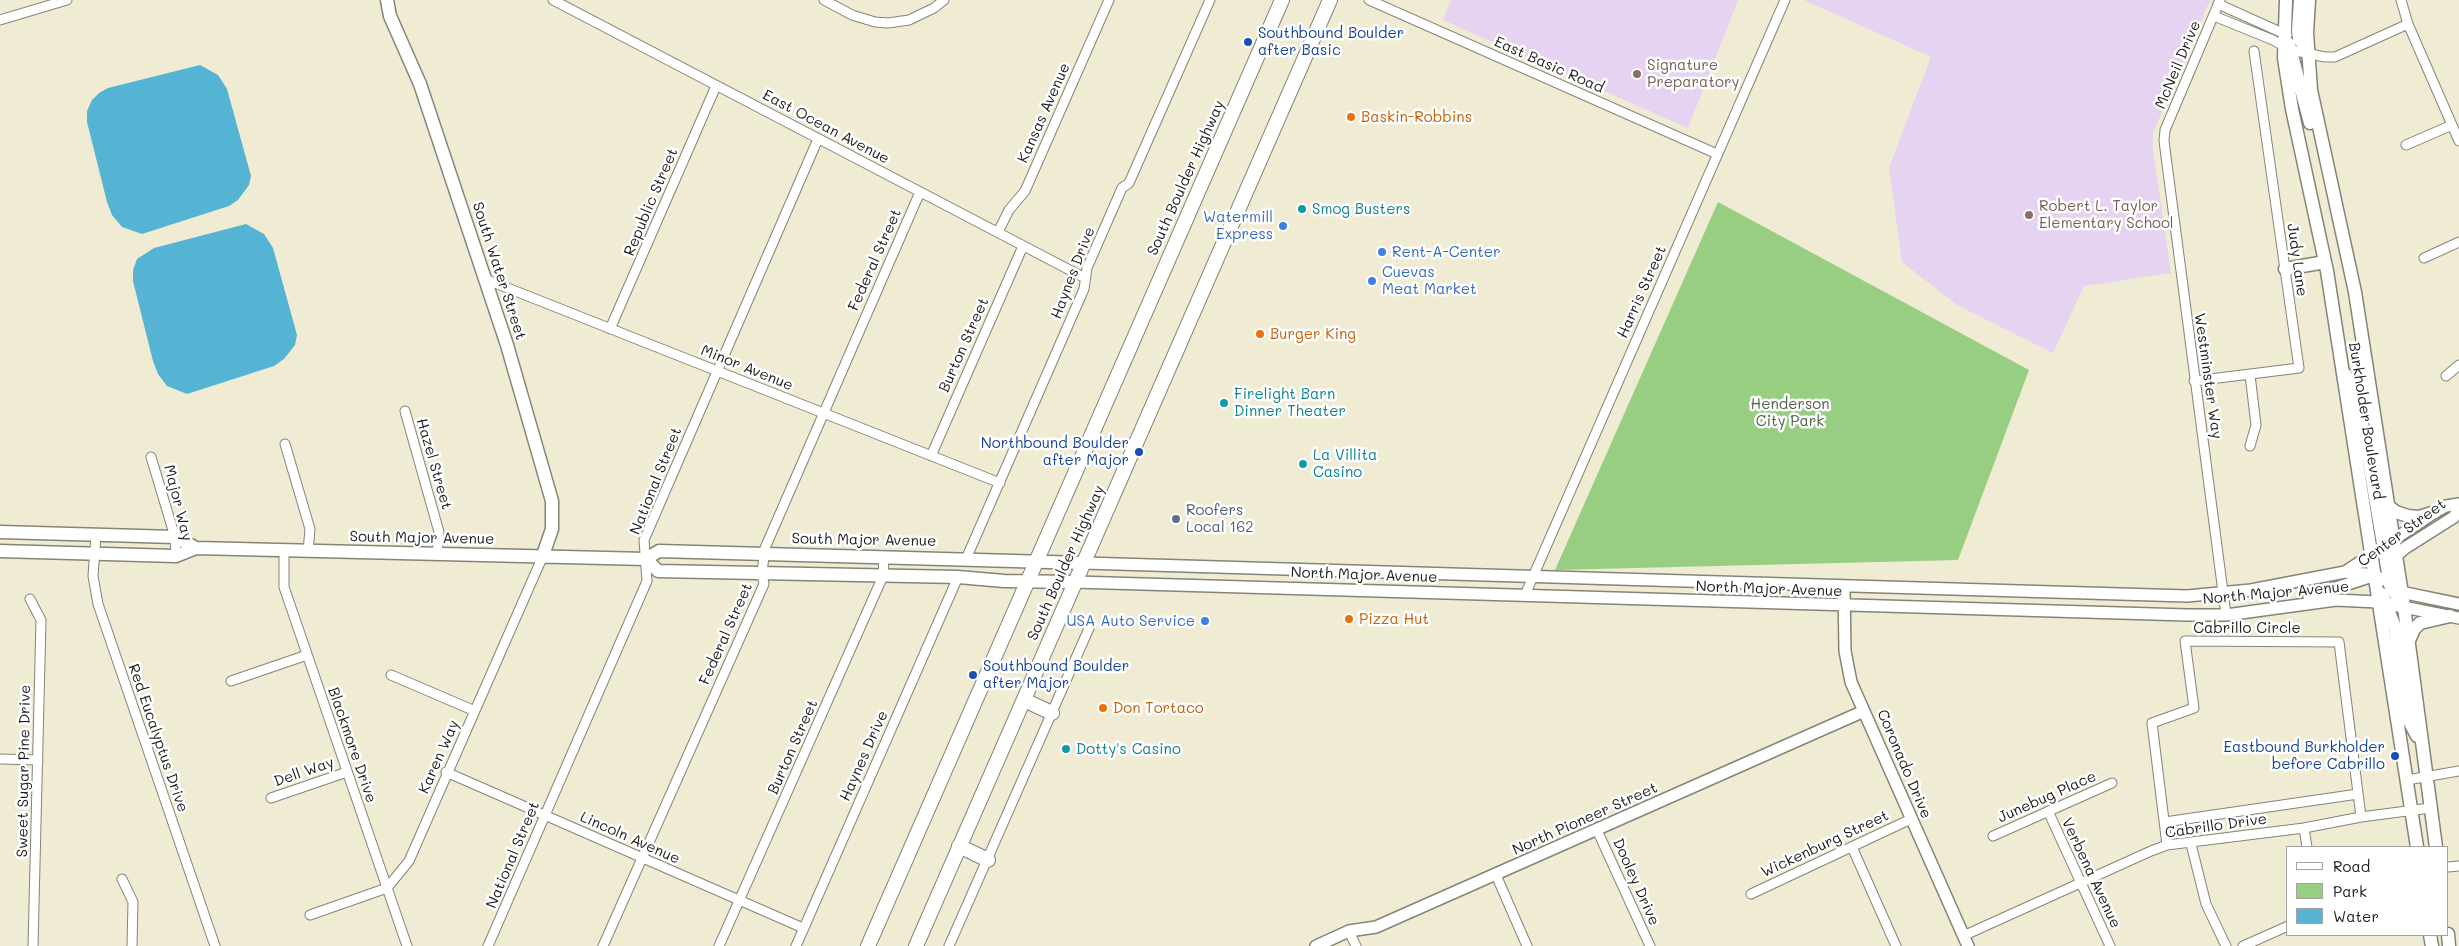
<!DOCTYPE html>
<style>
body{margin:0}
#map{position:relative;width:2459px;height:946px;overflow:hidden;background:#f0ebd3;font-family:Mali,sans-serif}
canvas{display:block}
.legend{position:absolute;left:2286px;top:846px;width:162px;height:90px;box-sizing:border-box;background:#fff;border:1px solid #a4a4a4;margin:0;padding:6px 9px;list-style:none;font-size:15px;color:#1c1c1c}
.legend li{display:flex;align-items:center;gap:10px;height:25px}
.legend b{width:25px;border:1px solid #a4a4a4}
</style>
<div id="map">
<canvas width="2459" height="946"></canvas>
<ul class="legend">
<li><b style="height:6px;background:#fff"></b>Road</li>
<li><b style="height:14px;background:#97ce81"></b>Park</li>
<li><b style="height:14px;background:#55b3d3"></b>Water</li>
</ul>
</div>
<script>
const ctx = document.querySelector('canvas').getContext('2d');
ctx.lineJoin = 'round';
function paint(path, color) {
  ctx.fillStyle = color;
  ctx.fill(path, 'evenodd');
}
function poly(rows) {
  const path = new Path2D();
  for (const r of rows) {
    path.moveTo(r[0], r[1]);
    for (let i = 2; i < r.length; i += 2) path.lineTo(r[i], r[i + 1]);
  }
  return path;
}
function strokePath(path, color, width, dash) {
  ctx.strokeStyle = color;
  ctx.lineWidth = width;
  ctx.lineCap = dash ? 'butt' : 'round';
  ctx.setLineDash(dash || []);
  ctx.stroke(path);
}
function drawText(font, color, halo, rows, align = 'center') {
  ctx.font = font + ' Mali,sans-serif';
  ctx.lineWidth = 5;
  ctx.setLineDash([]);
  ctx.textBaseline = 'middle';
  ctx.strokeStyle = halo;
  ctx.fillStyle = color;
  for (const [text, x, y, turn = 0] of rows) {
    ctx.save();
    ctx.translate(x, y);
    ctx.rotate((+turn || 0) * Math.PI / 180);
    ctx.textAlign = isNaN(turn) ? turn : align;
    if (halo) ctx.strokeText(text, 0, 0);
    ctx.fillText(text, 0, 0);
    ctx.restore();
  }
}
paint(poly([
 [1451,0,1738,0,1688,128,1443,20],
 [1804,0,2210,0,2153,133,2153,150,2171,273,2084,286,2053,353,1957,305,1902,262,1889,168,1931,57]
]), '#e5d3f1');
paint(poly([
 [1718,202,2029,370,1958,560,1555,570]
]), '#97ce81');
paint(poly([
 [200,65,218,75,227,89,251,176,249,185,238,200,229,206,142,234,122,227,112,215,107,202,87,122,87,111,92,100,99,93,108,88],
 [246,224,264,234,273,248,297,335,295,345,284,359,274,366,187,394,167,386,158,374,153,361,133,281,133,270,137,259,154,248]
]), '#55b3d3');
const minor = poly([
 [553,0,1085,278],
 [824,0,852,15,875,22,888,23,909,20,934,8,944,0],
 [1369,0,1717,154],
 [2220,0,2165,130,2164,141,2226,615],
 [2401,0,2408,24,2459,141],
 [2218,4,2287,35],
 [2214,16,2273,40,2291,50,2325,57,2335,57,2408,24],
 [0,20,67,0],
 [2406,145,2452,125],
 [998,232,1009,210,1025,191,1109,0],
 [2424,258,2459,242],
 [485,279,1000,483],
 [610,329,716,86],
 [2250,375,2256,425,2250,446],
 [2446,376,2459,365],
 [2194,381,2299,368,2254,51],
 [405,411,439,532,437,554],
 [285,444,310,529,308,552],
 [931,456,1023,246],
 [151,457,175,537,176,556],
 [96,535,93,576,98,604,215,946],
 [284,551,284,587,407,946],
 [966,559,1084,289,1087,268,1122,188,1129,183,1210,0],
 [1525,595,1785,0],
 [30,599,41,620,33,946],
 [391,675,475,711],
 [231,681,307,655],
 [0,759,38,760],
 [446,772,803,928],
 [2407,780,2459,771],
 [271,798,347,772],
 [2048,811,2110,946],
 [2165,822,2358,794],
 [2304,828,2307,847],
 [1597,830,1650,946],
 [1993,836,2112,783],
 [2191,844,2206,904,2226,946],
 [2167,845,2152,723,2194,708,2185,641,2339,642,2361,817],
 [1852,847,1896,946],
 [2448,867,2459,866],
 [1496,875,1527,946],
 [122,879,133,902,132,946],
 [1751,894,1911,819],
 [310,915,387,888,409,861,542,558],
 [1349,931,1356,946],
 [1963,936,2151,851,2167,845,2304,828,2361,817,2430,808],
 [488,946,647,581,644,540,818,139],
 [603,946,764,584,762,573,765,548,920,192],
 [719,946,883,576,884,557],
 [796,946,958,577],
 [949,946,1090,626],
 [2243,946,2288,926]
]);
const tertiary = poly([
 [2390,561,2405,548,2454,517,2459,509],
 [1084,563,2187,596,2251,590,2345,572,2375,575,2382,580],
 [2345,572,2435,512,2446,506,2459,504],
 [1075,582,2187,615,2226,615,2336,600,2378,602,2459,618],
 [1844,587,1845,651,1851,682,1968,946],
 [2395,588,2401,592,2459,604],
 [2309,597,2372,576],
 [1316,946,1349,931,1376,927,1864,711]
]);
const secondary = poly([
 [387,0,390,16,420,84,507,345,552,501,552,529,542,558],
 [2286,0,2284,58,2292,109,2327,271,2417,847],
 [2300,0,2298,31,2299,38,2306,50],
 [2309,0,2307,33,2311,90,2355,292,2404,607,2436,847],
 [2289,44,2310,123],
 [2285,269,2325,262],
 [2346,375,2355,392,2364,432,2390,585,2400,602],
 [2388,506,2396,512,2408,516,2419,517,2435,512],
 [0,532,175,537,196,548],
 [0,551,176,556,196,548,646,559,659,551,1084,563],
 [646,559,658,571,958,577,1004,581,1075,582],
 [2382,594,2395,627,2408,719,2417,736],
 [2408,643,2414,629,2420,623,2450,616],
 [2448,934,2449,946],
 [2430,935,2432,946]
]);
const primary = poly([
 [1024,700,1052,713],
 [959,846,988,860],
 [868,946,1282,0],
 [916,946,1330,0]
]);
strokePath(minor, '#868478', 11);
strokePath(tertiary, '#868478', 14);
strokePath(secondary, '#868478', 15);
strokePath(primary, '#868478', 16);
strokePath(minor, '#fff', 9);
strokePath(tertiary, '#fff', 11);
strokePath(secondary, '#fff', 12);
strokePath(primary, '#fff', 14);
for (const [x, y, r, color] of [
 [1248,42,5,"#1a4fb4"],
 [1637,74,5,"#8d6e63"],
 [1351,117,5,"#e8710a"],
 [1302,209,5,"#0f9aa8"],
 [2029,215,5,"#8d6e63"],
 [1283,226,5,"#3f7fe0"],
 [1382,252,5,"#3f7fe0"],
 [1372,281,5,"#3f7fe0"],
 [1260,334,5,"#e8710a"],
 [1224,403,5,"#0f9aa8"],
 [1139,452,5,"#1a4fb4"],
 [1303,464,5,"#0f9aa8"],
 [1176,519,5,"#5c6f8a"],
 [1349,619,5,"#e8710a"],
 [1205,621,5,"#3f7fe0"],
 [973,675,5,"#1a4fb4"],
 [1103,708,5,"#e8710a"],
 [1066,749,5,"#0f9aa8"],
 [2395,756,5,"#1a4fb4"]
]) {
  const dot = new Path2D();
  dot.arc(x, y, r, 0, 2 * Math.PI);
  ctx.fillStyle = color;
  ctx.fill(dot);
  strokePath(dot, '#fff', 2);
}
drawText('15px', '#164399', '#fff', [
 ["Southbound Boulder",1258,33],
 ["after Basic",1258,50],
 ["Northbound Boulder",1129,443,"right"],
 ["after Major",1129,460,"right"],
 ["Southbound Boulder",983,666],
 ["after Major",983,683],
 ["Eastbound Burkholder",2385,747,"right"],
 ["before Cabrillo",2385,764,"right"]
], 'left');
drawText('15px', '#1c1c1c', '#fff', [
 ["East Basic Road",1549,65,24],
 ["McNeil Drive",2178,65,-67],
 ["Kansas Avenue",1044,113,-66],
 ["East Ocean Avenue",826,127,28],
 ["South Boulder Highway",1186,178,-66],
 ["Republic Street",651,202,-67],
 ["Federal Street",875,260,-66],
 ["Judy Lane",2297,260,82],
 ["South Water Street",499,271,72],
 ["Haynes Drive",1073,273,-69],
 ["Harris Street",1642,292,-66],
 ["Burton Street",964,345,-66],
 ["Minor Avenue",747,368,22],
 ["Westminster Way",2208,376,82],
 ["Burkholder Boulevard",2366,421,81],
 ["Hazel Street",434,464,74],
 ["National Street",656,481,-68],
 ["Major Way",178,503,76],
 ["Center Street",2402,533,-36],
 ["South Major Avenue",422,538,1],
 ["South Major Avenue",864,540,1],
 ["South Boulder Highway",1066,563,-66],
 ["North Major Avenue",1364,575,2],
 ["North Major Avenue",1769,589,2],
 ["North Major Avenue",2276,593,-5],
 ["Cabrillo Circle",2247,628],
 ["Federal Street",726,634,-66],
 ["Red Eucalyptus Drive",158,738,71],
 ["Blackmore Drive",352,745,71],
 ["Burton Street",793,747,-66],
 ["Haynes Drive",864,756,-66],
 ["Karen Way",439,757,-66],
 ["Coronado Drive",1904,764,67],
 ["Sweet Sugar Pine Drive",24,771,-89],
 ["Dell Way",304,772,-19],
 ["Junebug Place",2047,797,-24],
 ["North Pioneer Street",1585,819,-24],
 ["Cabrillo Drive",2216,826,-8],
 ["Lincoln Avenue",630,838,24],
 ["Wickenburg Street",1825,844,-25],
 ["National Street",513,855,-67],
 ["Verbena Avenue",2091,873,65],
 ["Dooley Drive",1636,882,66]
]);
drawText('15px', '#785e54', '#fff', [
 ["Signature",1647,65],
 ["Preparatory",1647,82],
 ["Robert L. Taylor",2039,206],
 ["Elementary School",2039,223]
], 'left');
drawText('15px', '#c56008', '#fff', [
 ["Baskin-Robbins",1361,117],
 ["Burger King",1270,334],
 ["Pizza Hut",1359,619],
 ["Don Tortaco",1113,708]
], 'left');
drawText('15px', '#0d838f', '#fff', [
 ["Smog Busters",1312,209],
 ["Firelight Barn",1234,394],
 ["Dinner Theater",1234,411],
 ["La Villita",1313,455],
 ["Casino",1313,472],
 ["Dotty's Casino",1076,749]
], 'left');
drawText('15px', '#366cbe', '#fff', [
 ["Watermill",1273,217],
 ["Express",1273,234],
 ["Rent-A-Center",1392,252,"left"],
 ["Cuevas",1382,272,"left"],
 ["Meat Market",1382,289,"left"],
 ["USA Auto Service",1195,621]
], 'right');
drawText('15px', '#4d6344', '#fff', [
 ["Henderson",1790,404],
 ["City Park",1790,421]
]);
drawText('15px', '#4e5e75', '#fff', [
 ["Roofers",1186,510],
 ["Local 162",1186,527]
], 'left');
</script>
